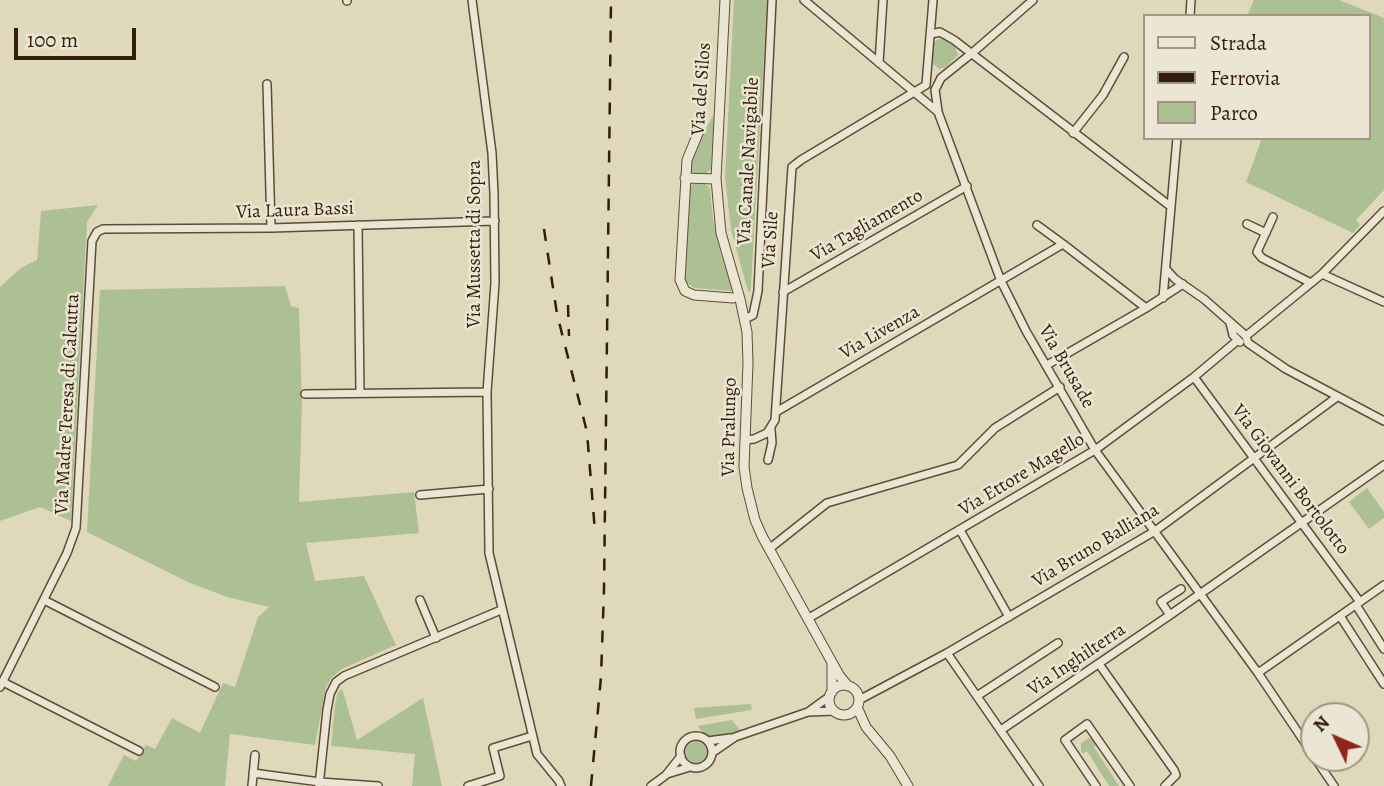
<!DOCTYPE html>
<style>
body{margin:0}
#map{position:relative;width:1384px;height:786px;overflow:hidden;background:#e0d8bb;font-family:Alegreya,serif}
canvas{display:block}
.legend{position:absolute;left:1143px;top:14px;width:228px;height:126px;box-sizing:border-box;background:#ebe6d3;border:2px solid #a29684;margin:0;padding:9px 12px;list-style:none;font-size:21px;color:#341d0d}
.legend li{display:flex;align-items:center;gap:14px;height:35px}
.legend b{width:35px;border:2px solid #a29684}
.north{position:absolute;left:1300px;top:702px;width:70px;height:70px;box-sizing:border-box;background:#ebe6d3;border:2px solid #a29684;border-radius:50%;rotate:314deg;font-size:19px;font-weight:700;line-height:28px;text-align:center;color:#341d0d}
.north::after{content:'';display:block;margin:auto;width:24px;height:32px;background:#8f2418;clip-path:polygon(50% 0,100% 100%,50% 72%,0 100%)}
.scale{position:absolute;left:14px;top:28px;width:122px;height:32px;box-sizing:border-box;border:4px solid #341d0d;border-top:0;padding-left:9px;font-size:21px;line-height:24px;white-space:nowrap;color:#341d0d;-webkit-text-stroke:5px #ebe6d3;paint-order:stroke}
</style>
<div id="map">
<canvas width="1384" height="786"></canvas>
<ul class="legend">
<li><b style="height:9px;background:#ebe6d3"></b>Strada</li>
<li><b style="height:9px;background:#341d0d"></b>Ferrovia</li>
<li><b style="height:19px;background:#adc093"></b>Parco</li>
</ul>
<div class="north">N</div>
<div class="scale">100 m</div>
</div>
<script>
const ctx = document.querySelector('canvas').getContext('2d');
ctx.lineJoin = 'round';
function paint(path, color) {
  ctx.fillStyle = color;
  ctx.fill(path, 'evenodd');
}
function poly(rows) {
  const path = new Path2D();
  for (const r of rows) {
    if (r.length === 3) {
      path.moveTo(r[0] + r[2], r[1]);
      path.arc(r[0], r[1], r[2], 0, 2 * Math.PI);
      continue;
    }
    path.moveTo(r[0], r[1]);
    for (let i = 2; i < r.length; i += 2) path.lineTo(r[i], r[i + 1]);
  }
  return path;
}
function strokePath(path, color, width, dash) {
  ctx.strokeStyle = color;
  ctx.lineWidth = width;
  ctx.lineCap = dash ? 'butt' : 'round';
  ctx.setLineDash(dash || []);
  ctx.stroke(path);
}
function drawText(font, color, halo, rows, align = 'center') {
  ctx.font = font + ' Alegreya,serif';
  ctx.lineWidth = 5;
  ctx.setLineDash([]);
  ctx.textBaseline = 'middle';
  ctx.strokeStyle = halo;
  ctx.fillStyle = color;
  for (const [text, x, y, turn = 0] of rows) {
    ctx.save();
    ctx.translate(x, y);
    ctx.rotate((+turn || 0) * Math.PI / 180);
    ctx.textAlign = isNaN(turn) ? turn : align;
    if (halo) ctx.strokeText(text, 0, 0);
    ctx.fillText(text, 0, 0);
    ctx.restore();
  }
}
paint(poly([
 [734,0,767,0,751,287,751,291,748,291,731,230,725,177],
 [1254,0,1339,0,1384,18,1384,190,1356,220,1360,225,1353,233,1246,182,1262,138,1368,138,1368,16,1247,16],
 [942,37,955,47,958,55,946,67,939,69,933,64,933,43],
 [714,114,711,169,706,174,694,173,690,170,691,162,697,145],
 [693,184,705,184,710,188,713,219,720,251,733,291,694,288,687,283,685,278,689,187],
 [98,205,87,222,71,521,40,507,0,521,0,287,21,268,37,260,41,211],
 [285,286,291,306,299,308,302,403,299,502,414,492,419,533,306,543,315,581,364,576,396,645,342,669,332,677,326,687,315,745,230,734,225,786,108,786,124,755,136,761,146,745,155,749,172,718,200,733,223,683,235,687,258,617,269,607,227,597,190,583,87,532,100,290],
 [1367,488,1384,512,1384,518,1369,529,1349,502],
 [342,688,357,740,423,698,442,786,412,786,415,754,331,746,335,706,337,694],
 [751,704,752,710,696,719,694,708],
 [732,720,740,730,727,735,712,738,701,731,698,726],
 [1089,738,1097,744,1094,747,1119,786,1109,786,1087,751,1083,754,1081,751,1081,743],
 [697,752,12]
]), '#adc093');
const minor = poly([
 [347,0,347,1],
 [472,0,492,153,494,194,495,283,487,392,489,553,537,754,559,781,561,786],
 [804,0,938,112,1001,281,1026,331,1095,450,1258,673,1314,756],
 [1190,16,1191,0],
 [931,34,940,32,954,40,1170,206],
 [879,63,883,0],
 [267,84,271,228],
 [938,111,935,90,941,78,971,54,1033,0],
 [1073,133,1103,95,1124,57],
 [1273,217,1257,252,1262,258,1311,283],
 [1247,224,1266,233],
 [358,225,360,393],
 [1037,225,1063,244],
 [1166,269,1175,279,1204,299,1246,336],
 [1322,274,1384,302],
 [783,292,967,186],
 [1163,298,1177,138],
 [745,319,753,315,758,291,772,0],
 [1230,323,1233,335,1240,342],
 [1246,336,1322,274,1384,211],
 [1246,336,1248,343,1286,369,1384,421],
 [1047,365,1146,308],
 [1194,377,1360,602],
 [305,394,487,392],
 [776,412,1063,244,1146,308,1183,284],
 [745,440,754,439,767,433,775,420,792,167,801,160,926,85,933,0],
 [768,460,772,443,771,430],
 [420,495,489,489],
 [960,530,1009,617],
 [769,549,827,503,958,465,995,428,1060,387],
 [44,600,215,687],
 [420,600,436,638],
 [1356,605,1384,649],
 [1170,615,1161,602,1181,589],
 [1340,616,1384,684],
 [809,618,1095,450,1194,377,1238,340],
 [947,653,1039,786],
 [1099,664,1174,770,1176,775,1165,786],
 [1258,673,1384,585],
 [3,682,139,751],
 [0,687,67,553,76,528,92,241,97,232,103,229,271,228,495,221],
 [977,696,1058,643],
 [859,700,947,653,1155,531,1337,397],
 [808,712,834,711],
 [1001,730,1170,615,1384,465],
 [696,752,16],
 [708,741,730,738],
 [713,752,735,737,808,712,830,696],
 [1315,758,1334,786],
 [253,773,320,782,378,786],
 [667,774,690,767],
 [252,786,255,755],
 [319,786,327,710,330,694,336,682,344,676,501,610],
 [468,786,500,776,493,748,532,736],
 [651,786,666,775,681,756],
 [1096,786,1065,740,1087,724,1130,786]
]);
const tertiary = poly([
 [725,0,716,179,721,233,740,299,747,332,748,363,744,467,747,488,755,520,762,536,839,675,848,686],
 [699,131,687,160,680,280,685,291,694,295,733,298],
 [685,178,716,179],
 [832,663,832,692],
 [844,700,15],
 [857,707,866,727,890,756,908,786]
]);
strokePath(minor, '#5f4c38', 10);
strokePath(tertiary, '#5f4c38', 11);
strokePath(minor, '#ebe6d3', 7);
strokePath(tertiary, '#ebe6d3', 9);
strokePath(poly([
 [544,229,557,314,587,432,595,532],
 [568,305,569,336],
 [591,786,601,677,604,590,611,0]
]), '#341d0d', 2.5, [12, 12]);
drawText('19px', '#341d0d', '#ebe6d3', [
 ["Via del Silos",702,89,-86],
 ["Via Canale Navigabile",749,161,-87],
 ["Via Laura Bassi",295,211,-2],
 ["Via Tagliamento",867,226,-30],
 ["Via Sile",771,240,-86],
 ["Via Mussetta di Sopra",475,244,-90],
 ["Via Livenza",880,333,-30],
 ["Via Brusade",1066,367,60],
 ["Via Madre Teresa di Calcutta",68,404,-87],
 ["Via Pralungo",730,427,-89],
 ["Via Ettore Magello",1022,475,-31],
 ["Via Giovanni Bortolotto",1290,480,53],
 ["Via Bruno Balliana",1096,546,-31],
 ["Via Inghilterra",1077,660,-34]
]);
</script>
